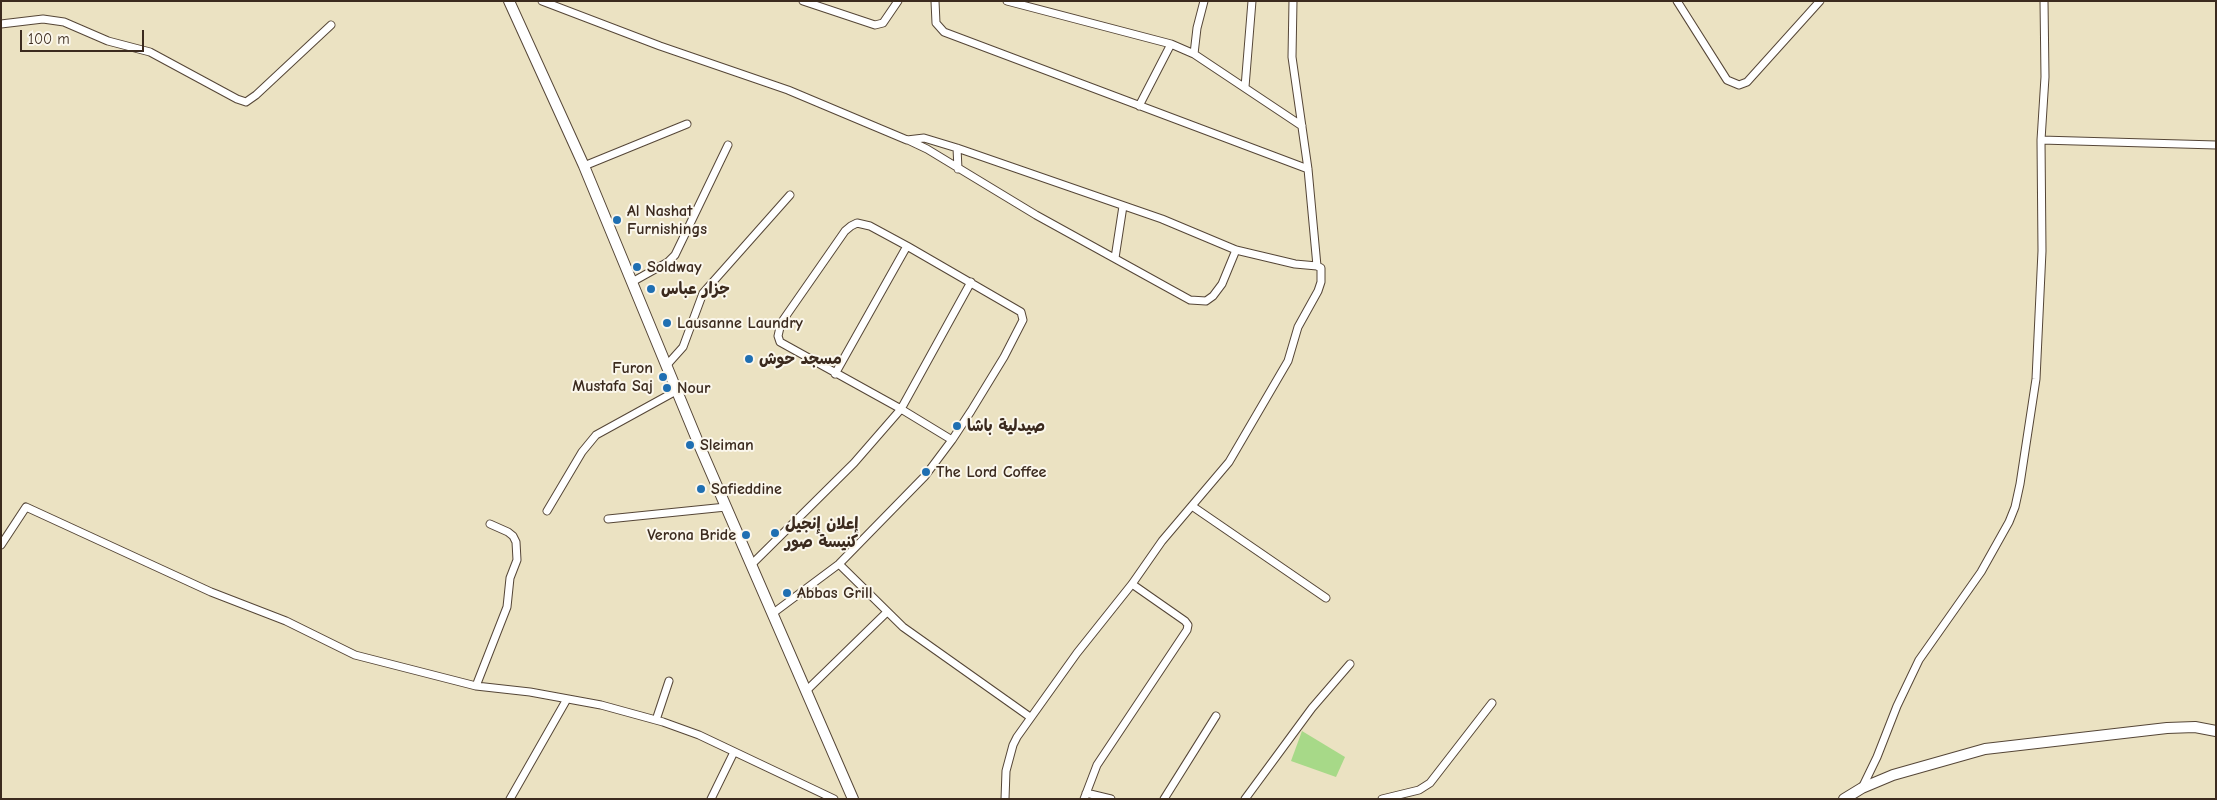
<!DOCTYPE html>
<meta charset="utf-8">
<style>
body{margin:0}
#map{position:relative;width:2217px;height:800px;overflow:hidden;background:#ebe2c2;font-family:"Comic Neue",sans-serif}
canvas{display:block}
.frame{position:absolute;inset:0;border:2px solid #3b2a1e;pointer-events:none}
.scale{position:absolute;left:20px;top:30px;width:124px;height:22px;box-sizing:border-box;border:2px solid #3b2a1e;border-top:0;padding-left:6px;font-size:15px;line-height:18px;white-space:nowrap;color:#3b2a1e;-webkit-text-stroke:4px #fbf7ec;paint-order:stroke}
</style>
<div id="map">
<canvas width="2217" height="800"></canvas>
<div class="frame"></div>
<div class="scale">100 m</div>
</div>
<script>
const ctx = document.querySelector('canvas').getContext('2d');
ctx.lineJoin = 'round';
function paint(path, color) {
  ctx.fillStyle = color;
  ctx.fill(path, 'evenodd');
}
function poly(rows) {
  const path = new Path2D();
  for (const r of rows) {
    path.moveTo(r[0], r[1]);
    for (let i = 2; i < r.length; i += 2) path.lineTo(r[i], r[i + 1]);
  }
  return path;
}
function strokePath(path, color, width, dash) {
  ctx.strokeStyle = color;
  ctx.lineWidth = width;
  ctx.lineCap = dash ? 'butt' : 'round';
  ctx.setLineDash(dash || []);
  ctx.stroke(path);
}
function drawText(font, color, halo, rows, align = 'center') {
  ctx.font = font + ' "Comic Neue","Playpen Sans Arabic",sans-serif';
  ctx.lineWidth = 4;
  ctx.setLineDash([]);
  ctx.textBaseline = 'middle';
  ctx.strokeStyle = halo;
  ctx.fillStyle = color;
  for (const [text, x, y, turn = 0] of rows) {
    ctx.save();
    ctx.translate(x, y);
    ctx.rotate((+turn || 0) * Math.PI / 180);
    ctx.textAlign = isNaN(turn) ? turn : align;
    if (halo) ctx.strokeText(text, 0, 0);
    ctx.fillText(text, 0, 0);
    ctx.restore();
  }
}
paint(poly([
 [1302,731,1345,757,1336,777,1291,761]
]), '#a7d988');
const street = poly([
 [542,1,660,46,788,90,907,140,924,138,957,148,1162,219,1236,250,1295,264,1317,266],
 [803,1,875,25,883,23,898,1],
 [935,1,936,23,944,32,1308,169],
 [1007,1,1171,44,1194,54,1302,126],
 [1677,1,1727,80,1739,85,1747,82,1820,1],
 [1,24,43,19,64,22,108,41,150,52,237,99,246,102,256,95,331,25],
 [1194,54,1197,28,1204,1],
 [1245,87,1252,1],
 [1139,106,1171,44],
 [908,140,927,149,1036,215,1190,300,1206,301,1213,296,1222,284,1236,250],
 [2041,140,2045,77,2044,1],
 [957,148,958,169],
 [584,166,687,124],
 [1115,258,1123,206],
 [632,282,668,262,675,255,728,145],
 [666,366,683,347,703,293,790,195],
 [835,374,907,246],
 [1192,506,1326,598],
 [547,511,582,452,596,435,676,391],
 [608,519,726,507],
 [1,545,26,507,211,592,286,621,355,655,476,686,530,692,601,705,663,722,699,735,834,799],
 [752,564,854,463,901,409,971,282],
 [839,564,903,627,1030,717],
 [772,614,839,564,925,476,952,440,971,411,1004,357,1023,320,1021,312,907,246,870,226,857,223,851,226,845,231,781,323,778,336,780,342,901,409,952,440],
 [476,686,507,607,510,578,517,560,516,542,513,536,508,532,490,524],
 [806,691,887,612],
 [656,720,669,681],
 [1862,788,1877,757,1897,706,1919,660,1981,572,2009,522,2015,507,2020,484,2036,379,2042,251,2041,140,2216,145],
 [1086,793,1111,799],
 [510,799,567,699],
 [711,799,734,752],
 [1005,799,1006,771,1013,745,1017,737,1077,653,1132,584,1162,541,1229,462,1288,361,1298,327,1318,291,1321,282,1321,268,1317,266,1308,169,1292,57,1293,1],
 [1084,799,1097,765,1187,630,1188,625,1185,621,1132,584],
 [1164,799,1216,716],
 [1245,799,1312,708,1350,664],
 [1382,799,1419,790,1430,783,1492,703]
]);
const secondary = poly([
 [1844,799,1862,788,1893,775,1985,749,2167,728,2195,727,2216,731]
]);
const primary = poly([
 [509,1,584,166,700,447,853,799]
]);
strokePath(street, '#554637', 9);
strokePath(secondary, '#554637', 12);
strokePath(primary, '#554637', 12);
strokePath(street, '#fff', 7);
strokePath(secondary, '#fff', 10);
strokePath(primary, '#fff', 10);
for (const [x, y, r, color] of [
 [617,220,5,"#1f6fb2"],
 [637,267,5,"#1f6fb2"],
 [651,289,5,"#1f6fb2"],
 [667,323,5,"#1f6fb2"],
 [749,359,5,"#1f6fb2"],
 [663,377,5,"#1f6fb2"],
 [667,388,5,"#1f6fb2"],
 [957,426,5,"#1f6fb2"],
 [690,445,5,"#1f6fb2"],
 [926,472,5,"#1f6fb2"],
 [701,489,5,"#1f6fb2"],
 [775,533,5,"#1f6fb2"],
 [746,535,5,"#1f6fb2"],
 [787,593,5,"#1f6fb2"]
]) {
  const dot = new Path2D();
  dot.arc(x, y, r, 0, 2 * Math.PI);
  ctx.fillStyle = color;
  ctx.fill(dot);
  strokePath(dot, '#fbf7ec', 2);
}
drawText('bold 16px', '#3b2a1e', '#fbf7ec', [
 ["Al Nashat",627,211],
 ["Furnishings",627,229],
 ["Soldway",647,267],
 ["جزار عباس",661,289],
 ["Lausanne Laundry",677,323],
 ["مسجد حوش",759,359],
 ["Furon",653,368,"right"],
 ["Mustafa Saj",653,386,"right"],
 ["Nour",677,388],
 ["صيدلية باشا",967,426],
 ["Sleiman",700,445],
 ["The Lord Coffee",936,472],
 ["Safieddine",711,489],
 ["إعلان إنجيل",785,524],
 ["كنيسة صور",785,542],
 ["Verona Bride",736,535,"right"],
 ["Abbas Grill",797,593]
], 'left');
</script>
